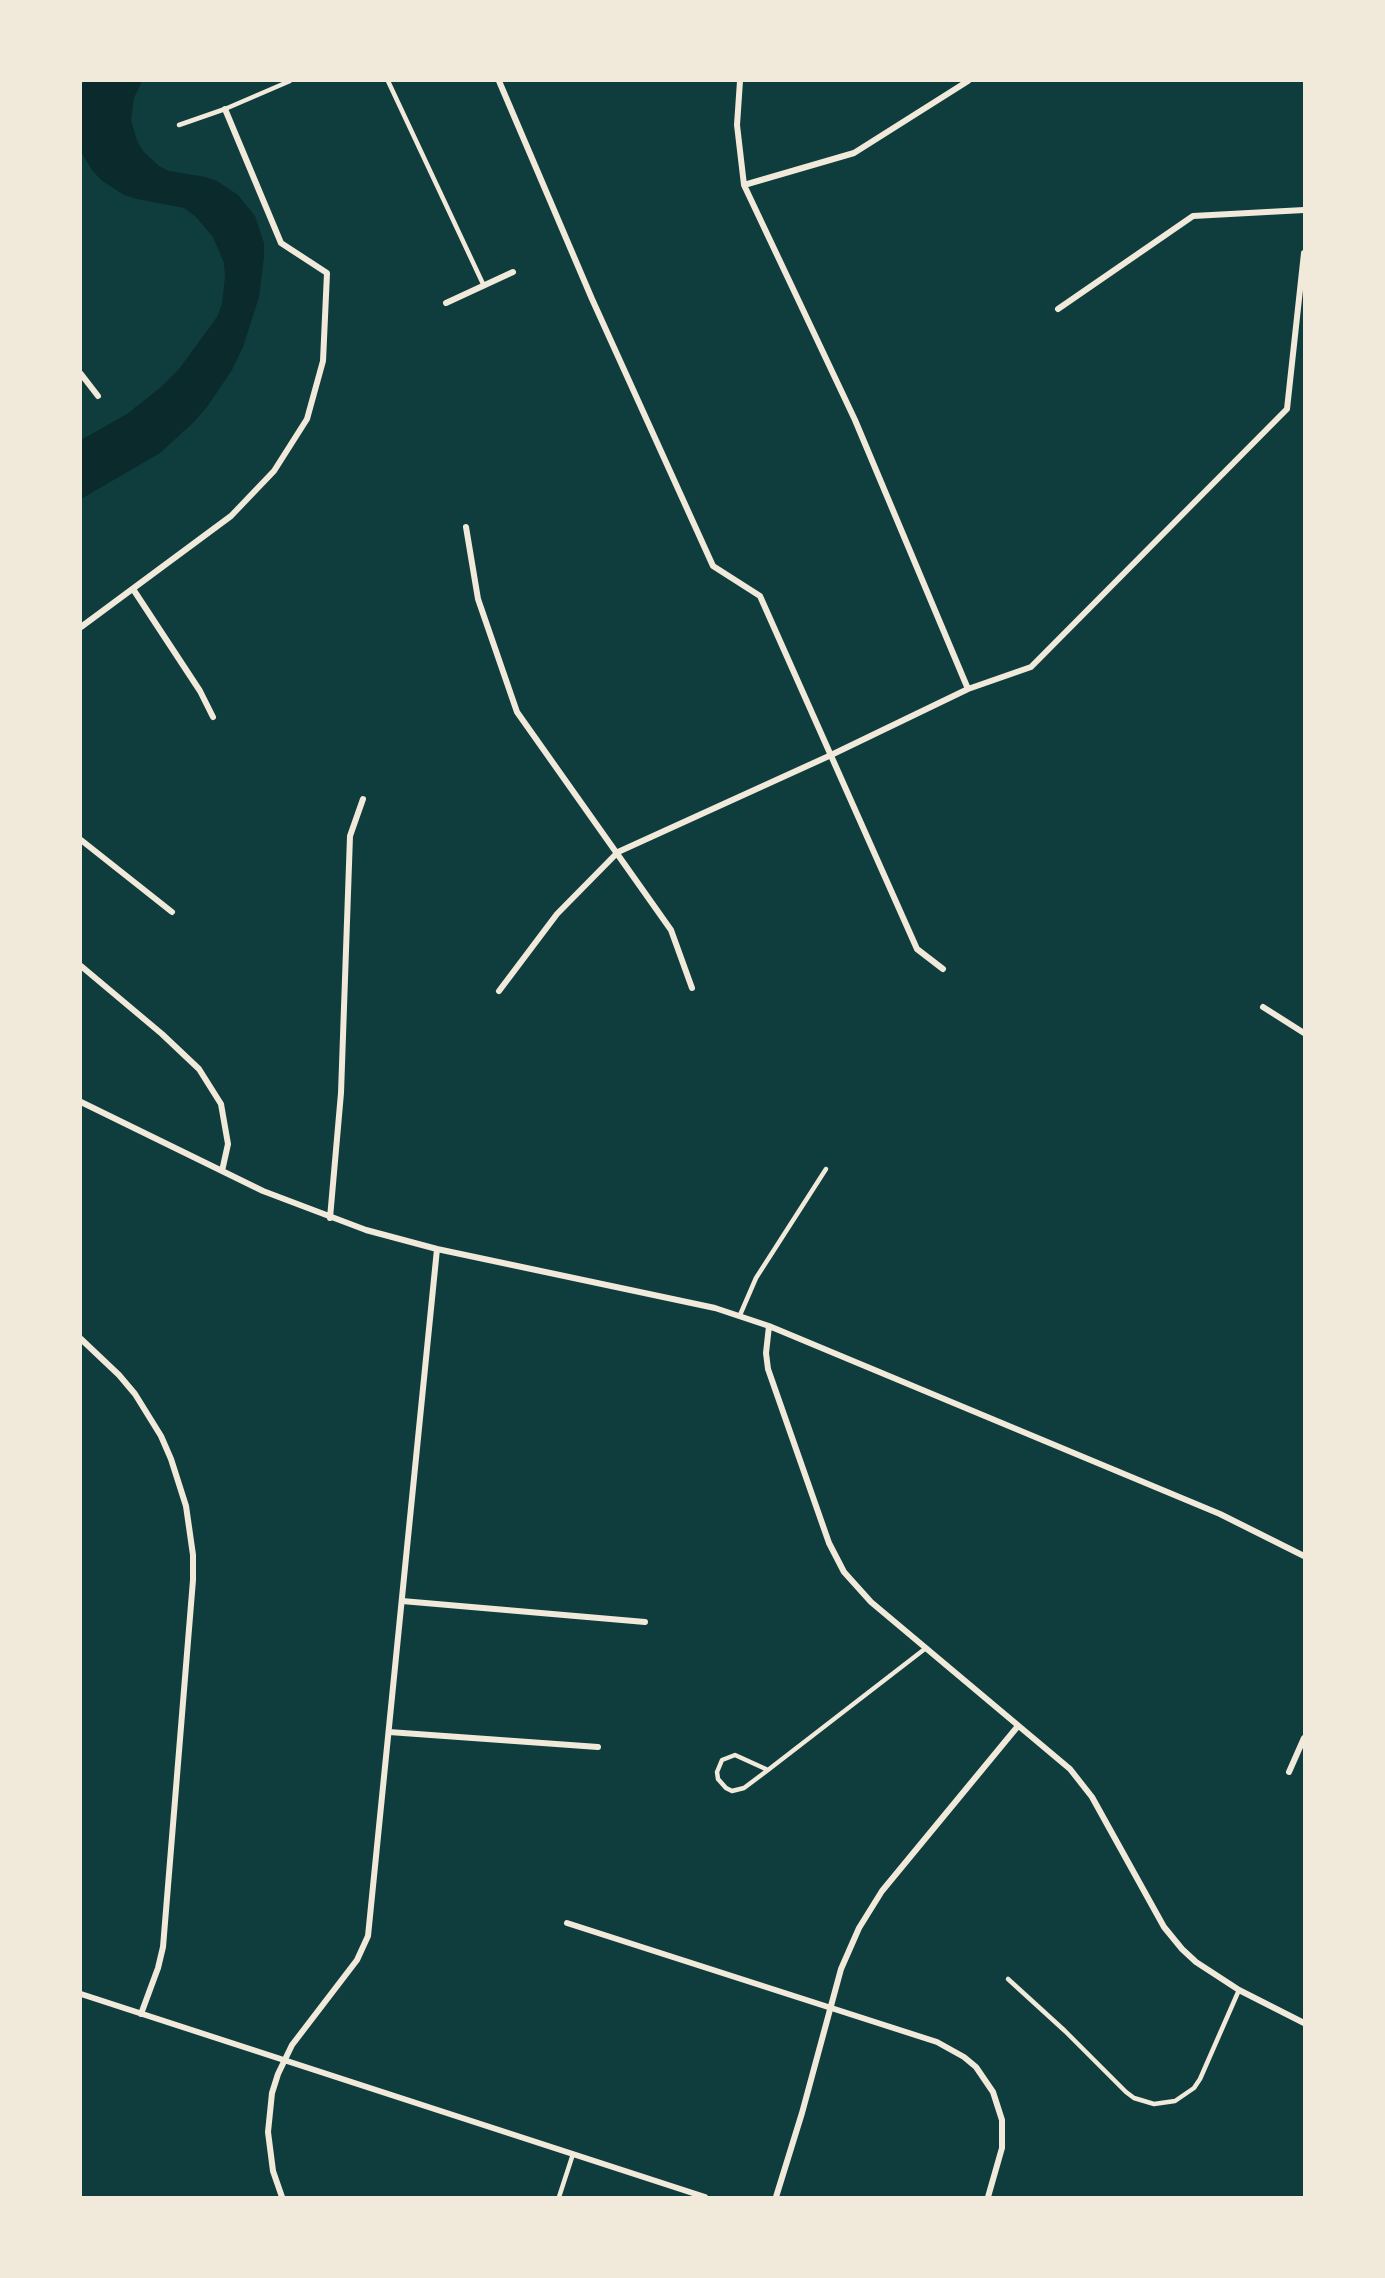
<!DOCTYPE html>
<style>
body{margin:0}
#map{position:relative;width:1385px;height:2278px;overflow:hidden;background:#0f3d3e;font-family:Rubik,sans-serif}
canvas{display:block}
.frame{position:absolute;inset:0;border:82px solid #f1e9da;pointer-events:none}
</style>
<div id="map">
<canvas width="1385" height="2278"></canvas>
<div class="frame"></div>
</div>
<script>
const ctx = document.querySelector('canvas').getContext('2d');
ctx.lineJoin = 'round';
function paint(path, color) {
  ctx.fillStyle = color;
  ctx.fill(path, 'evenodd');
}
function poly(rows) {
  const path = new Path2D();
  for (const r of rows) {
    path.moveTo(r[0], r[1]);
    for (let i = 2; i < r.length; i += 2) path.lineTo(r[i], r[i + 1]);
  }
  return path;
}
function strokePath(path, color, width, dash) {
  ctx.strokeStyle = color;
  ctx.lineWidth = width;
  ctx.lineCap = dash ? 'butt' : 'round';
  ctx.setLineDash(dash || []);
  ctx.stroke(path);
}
paint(poly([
 [84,81,142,81,134,98,131,120,137,141,143,151,159,166,169,171,205,177,217,181,238,195,255,216,264,243,264,257,259,297,243,347,232,370,207,407,193,423,160,453,81,499,81,440,127,414,161,387,179,369,217,317,222,304,225,277,224,263,213,237,195,216,184,208,137,199,124,195,101,180,92,170,81,152,81,86]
]), '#0a2a2b');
strokePath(poly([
 [388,81,484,286],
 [179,125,225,109,290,81],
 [740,1315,756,1278,826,1169],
 [768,1770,735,1755,722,1760,717,1772,718,1779,726,1788,732,1791,744,1788,768,1770,926,1648],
 [1008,1979,1065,2031,1126,2092,1134,2098,1154,2104,1175,2101,1194,2088,1200,2079,1239,1990],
 [559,2197,573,2154]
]), '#f1e9da', 4.5);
strokePath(poly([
 [499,81,592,299,713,566,760,596,917,949,943,969],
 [740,81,737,125,744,185,855,420,968,689],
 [744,185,854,153,968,81],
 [446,303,513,272],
 [1058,309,1193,216,1304,210],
 [81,374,98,396],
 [466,527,478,599,517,712,671,930,692,988],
 [133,589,200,691,213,717],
 [81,627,231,516,274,471,307,419,323,361,327,273,281,243,225,109],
 [81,840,172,912],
 [81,966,162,1034,199,1069,221,1104,228,1144,222,1171],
 [499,991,557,914,618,852,829,756,968,689,1031,667,1287,409,1304,253],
 [1263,1007,1304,1033],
 [81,1102,263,1191,366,1230,437,1249,715,1308,769,1326,766,1353,768,1369,829,1543,844,1572,871,1602,1070,1769,1092,1797,1164,1927,1182,1949,1196,1962,1239,1990,1304,2023],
 [330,1218,341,1093,350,836,363,799],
 [769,1326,1220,1514,1304,1556],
 [81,1339,119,1375,135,1394,161,1436,171,1459,186,1506,193,1555,193,1580,163,1947,158,1968,141,2014],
 [402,1601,645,1622],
 [389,1732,598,1747],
 [1289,1772,1304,1738],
 [567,1923,937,2042,964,2057,976,2067,993,2092,1002,2120,1002,2148,988,2197],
 [81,1994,705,2197],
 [282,2197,273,2171,268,2132,272,2093,278,2074,292,2045,357,1960,368,1936,437,1249],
 [776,2197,802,2113,841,1969,859,1928,882,1891,1018,1726]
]), '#f1e9da', 6);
</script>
